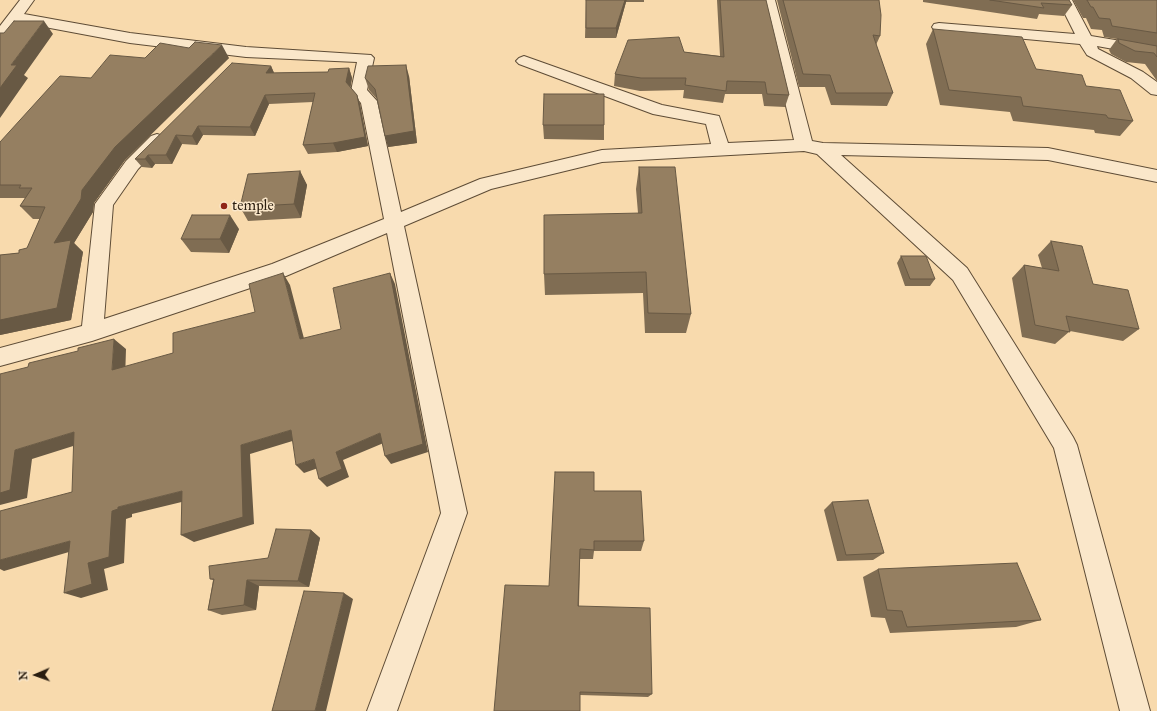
<!DOCTYPE html>
<style>
body{margin:0}
#map{position:relative;width:1157px;height:711px;overflow:hidden;background:#f8daad;font-family:"IM FELL Great Primer",serif}
canvas{display:block}
.north{position:absolute;left:16px;top:655px;width:40px;height:40px;-webkit-text-stroke:3px #fae7ca;paint-order:stroke;rotate:268deg;font-size:11px;font-weight:700;line-height:16px;text-align:center;color:#2a1d0f}
.north::after{content:'';display:block;margin:auto;width:14px;height:18px;background:#2a1d0f;clip-path:polygon(50% 0,100% 100%,50% 72%,0 100%)}
</style>
<div id="map">
<canvas width="1157" height="711"></canvas>
<div class="north">N</div>
</div>
<script>
const ctx = document.querySelector('canvas').getContext('2d');
ctx.lineJoin = 'round';
function poly(rows) {
  const path = new Path2D();
  for (const r of rows) {
    path.moveTo(r[0], r[1]);
    for (let i = 2; i < r.length; i += 2) path.lineTo(r[i], r[i + 1]);
  }
  return path;
}
function strokePath(path, color, width, dash) {
  ctx.strokeStyle = color;
  ctx.lineWidth = width;
  ctx.lineCap = dash ? 'butt' : 'round';
  ctx.setLineDash(dash || []);
  ctx.stroke(path);
}
function paint(path, color) {
  ctx.fillStyle = color;
  ctx.fill(path, 'evenodd');
}
function drawText(font, color, halo, rows, align = 'center') {
  ctx.font = font + ' "IM FELL Great Primer",serif';
  ctx.lineWidth = 3;
  ctx.setLineDash([]);
  ctx.textBaseline = 'middle';
  ctx.strokeStyle = halo;
  ctx.fillStyle = color;
  for (const [text, x, y, turn = 0] of rows) {
    ctx.save();
    ctx.translate(x, y);
    ctx.rotate((+turn || 0) * Math.PI / 180);
    ctx.textAlign = isNaN(turn) ? turn : align;
    if (halo) ctx.strokeText(text, 0, 0);
    ctx.fillText(text, 0, 0);
    ctx.restore();
  }
}
const minor = poly([
 [20,0,34,0,24,14,130,33,246,47,371,55,374,58,367,90,377,101,401,212,480,179,602,150,711,144,706,124,653,114,519,64,516,61,519,58,524,56,662,105,719,116,728,143,794,140,761,0,775,0,812,141,823,143,1048,148,1157,170,1157,182,1048,160,841,155,967,268,1073,437,1077,445,1150,711,1120,711,1054,448,953,280,817,154,804,151,602,162,491,189,404,226,467,513,397,711,367,711,441,513,387,233,286,276,92,341,0,366,0,348,82,326,95,204,126,161,151,136,157,134,163,136,166,140,138,169,113,205,104,319,272,264,384,219,361,103,351,91,357,62,246,57,130,43,18,22,5,39,0,40,0,26,20,0],
 [1058,0,1072,0,1091,36,1157,47,1157,57,1097,46,1098,49,1143,72,1157,82,1157,95,1151,94,1131,78,1087,55,1080,44,939,31,934,30,932,27,934,24,939,23,1075,34,1058,0]
]);
strokePath(minor, '#5e4c36', 2);
paint(minor, '#fae7ca');
paint(poly([
 [586,0,644,0,644,2,626,2,616,38,585,38],
 [717,0,766,0,789,95,785,107,764,106,762,94,725,94,723,103,683,98,684,90,640,91,614,86,615,74,684,52,720,56],
 [777,0,879,0,880,36,876,45,893,93,887,106,831,105,825,87,799,87],
 [923,0,1069,0,1072,5,1064,16,1039,14,1037,19,923,2],
 [1073,0,1157,0,1157,81,1145,64,1126,62,1111,54,1109,50,1117,39,1104,37,1102,30,1091,29,1086,18,1083,18],
 [933,29,1036,69,1086,86,1133,121,1120,136,1095,133,1094,130,1013,121,1010,112,940,105,926,44],
 [145,58,229,58,125,160,94,203,93,212,74,243,83,252,71,320,0,335,0,255,19,253,27,248,40,219,33,219,20,206,25,198,0,198,0,142,91,78],
 [271,66,274,73,328,72,349,68,352,78,350,87,357,95,360,104,368,146,337,152,308,154,303,145,313,102,269,104,255,136,203,135,197,145,182,144,172,164,155,164,152,168,142,167,135,159],
 [409,76,417,143,388,147,377,99,369,90,365,78],
 [543,125,604,125,604,140,544,139],
 [639,167,691,314,686,333,645,333,643,293,545,295,544,274,638,213,636,189],
 [300,171,307,185,301,218,248,221,240,207],
 [239,229,229,253,191,252,181,239],
 [1051,241,1093,284,1139,329,1123,341,1070,331,1055,344,1022,337,1012,278,1024,265,1042,268,1038,255],
 [901,256,935,279,930,286,905,286,897,263],
 [594,491,644,541,641,551,594,551,593,559,580,559,579,606,652,694,648,697,580,695,549,586],
 [832,502,884,553,873,560,837,561,824,510],
 [311,530,320,538,309,587,259,586,256,610,222,615,208,610,213,580,210,579,268,558],
 [878,569,1041,620,1016,627,890,633,885,618,871,617,863,577]
]), '#806d53');
paint(poly([
 [625,0,627,0,626,2,616,38,616,28],
 [44,21,53,34,24,75,28,78,0,118,0,88,11,65],
 [222,45,229,58,125,160,94,203,93,212,74,243,83,252,71,320,0,335,0,320,54,243,82,190,115,147],
 [406,65,409,76,417,143,388,147,385,136],
 [271,66,275,75,266,73],
 [349,68,352,78,350,91,346,82],
 [265,95,269,104,255,136,250,127],
 [357,95,360,104,368,146,337,152,333,143],
 [198,126,203,135,197,145,192,136],
 [176,135,182,144,172,164,166,155],
 [148,155,155,164,152,168,145,159],
 [300,171,307,185,301,218,294,204],
 [230,215,239,229,229,253,220,239],
 [283,273,290,285,307,350,300,339],
 [390,273,395,284,428,452,391,464,385,456],
 [114,339,126,349,125,380,112,370],
 [291,430,299,439,250,454,254,524,194,542,181,535,241,445],
 [74,432,89,441,32,459,27,498,0,505,0,493,15,450],
 [380,433,386,442,343,460,349,477,327,487,319,479,336,452],
 [314,459,321,467,304,473,296,465],
 [182,491,194,499,132,514,132,517,126,519,124,563,104,569,108,590,81,598,64,593,88,563,112,511,118,507],
 [311,530,320,538,309,587,298,581],
 [70,541,86,547,4,571,0,569,0,560],
 [247,580,259,586,256,610,244,605],
 [344,593,353,599,326,711,315,711]
]), '#685944');
const building = poly([
 [586,0,625,0,616,28,586,28,586,0],
 [720,0,766,0,789,95,767,94,765,82,727,81,726,91,685,85,686,78,641,78,615,74,628,40,679,37,684,52,724,57,720,0],
 [783,0,879,0,881,15,880,36,873,35,893,93,836,93,830,75,803,74,783,0],
 [990,0,1069,0,1072,5,1041,3,1044,8,990,0],
 [1087,0,1157,0,1157,33,1112,26,1110,19,1099,18,1093,7,1091,7,1087,0],
 [14,21,44,21,11,65,17,65,0,88,0,33,4,33,14,21],
 [933,29,1022,37,1036,69,1082,75,1086,86,1120,90,1133,121,1108,118,1106,115,1023,106,1021,97,949,90,933,29],
 [1118,39,1157,46,1157,57,1154,53,1135,51,1119,43,1118,39],
 [195,42,222,45,115,147,82,190,81,199,54,243,71,240,57,308,0,320,0,255,19,253,19,250,27,248,45,207,20,206,32,188,19,188,21,185,0,185,0,142,60,76,91,78,110,55,145,58,160,43,189,48,195,42],
 [232,63,271,66,266,73,328,72,329,69,349,68,346,82,357,95,365,137,333,143,303,145,315,93,265,95,250,127,198,126,192,136,176,135,166,155,148,155,145,159,135,159,232,63],
 [406,65,414,131,385,136,375,89,365,78,368,66,406,65],
 [544,94,604,94,604,125,543,125,544,94],
 [639,167,675,167,691,314,648,313,646,272,544,274,544,215,642,213,639,167],
 [300,171,294,204,240,207,248,174,300,171],
 [192,215,230,215,220,239,181,239,192,215],
 [1051,241,1082,246,1093,284,1128,290,1139,329,1066,316,1070,332,1035,325,1024,265,1059,271,1051,241],
 [901,256,926,256,935,279,910,279,901,256],
 [283,273,300,339,341,329,333,288,390,273,423,444,385,456,380,433,336,452,342,469,319,479,314,459,296,465,291,430,241,445,243,517,181,535,182,491,118,507,118,509,112,511,109,557,88,563,92,584,64,593,70,541,0,560,0,511,72,492,74,432,15,450,10,490,0,493,0,374,28,367,29,363,78,351,78,348,114,339,112,370,173,353,173,333,255,312,249,284,283,273],
 [555,472,594,472,594,491,641,491,644,541,594,541,594,550,580,549,578,606,650,608,652,694,580,692,580,711,494,711,505,585,549,586,555,472],
 [868,500,884,553,846,555,832,502,868,500],
 [276,529,311,530,298,581,247,580,244,605,208,610,214,579,210,579,209,566,268,558,276,529],
 [1017,563,1041,620,907,627,902,611,887,610,878,569,1017,563],
 [304,591,344,593,315,711,272,711,304,591]
]);
paint(building, '#957f61');
strokePath(building, '#685944', 1);
for (const [x, y, r, color] of [
 [224,206,4,"#8f2418"]
]) {
  const dot = new Path2D();
  dot.arc(x, y, r, 0, 2 * Math.PI);
  ctx.fillStyle = color;
  ctx.fill(dot);
  strokePath(dot, '#fae7ca', 1.5);
}
drawText('15px', '#2a1d0f', '#fae7ca', [
 ["temple",232,206]
], 'left');
</script>
